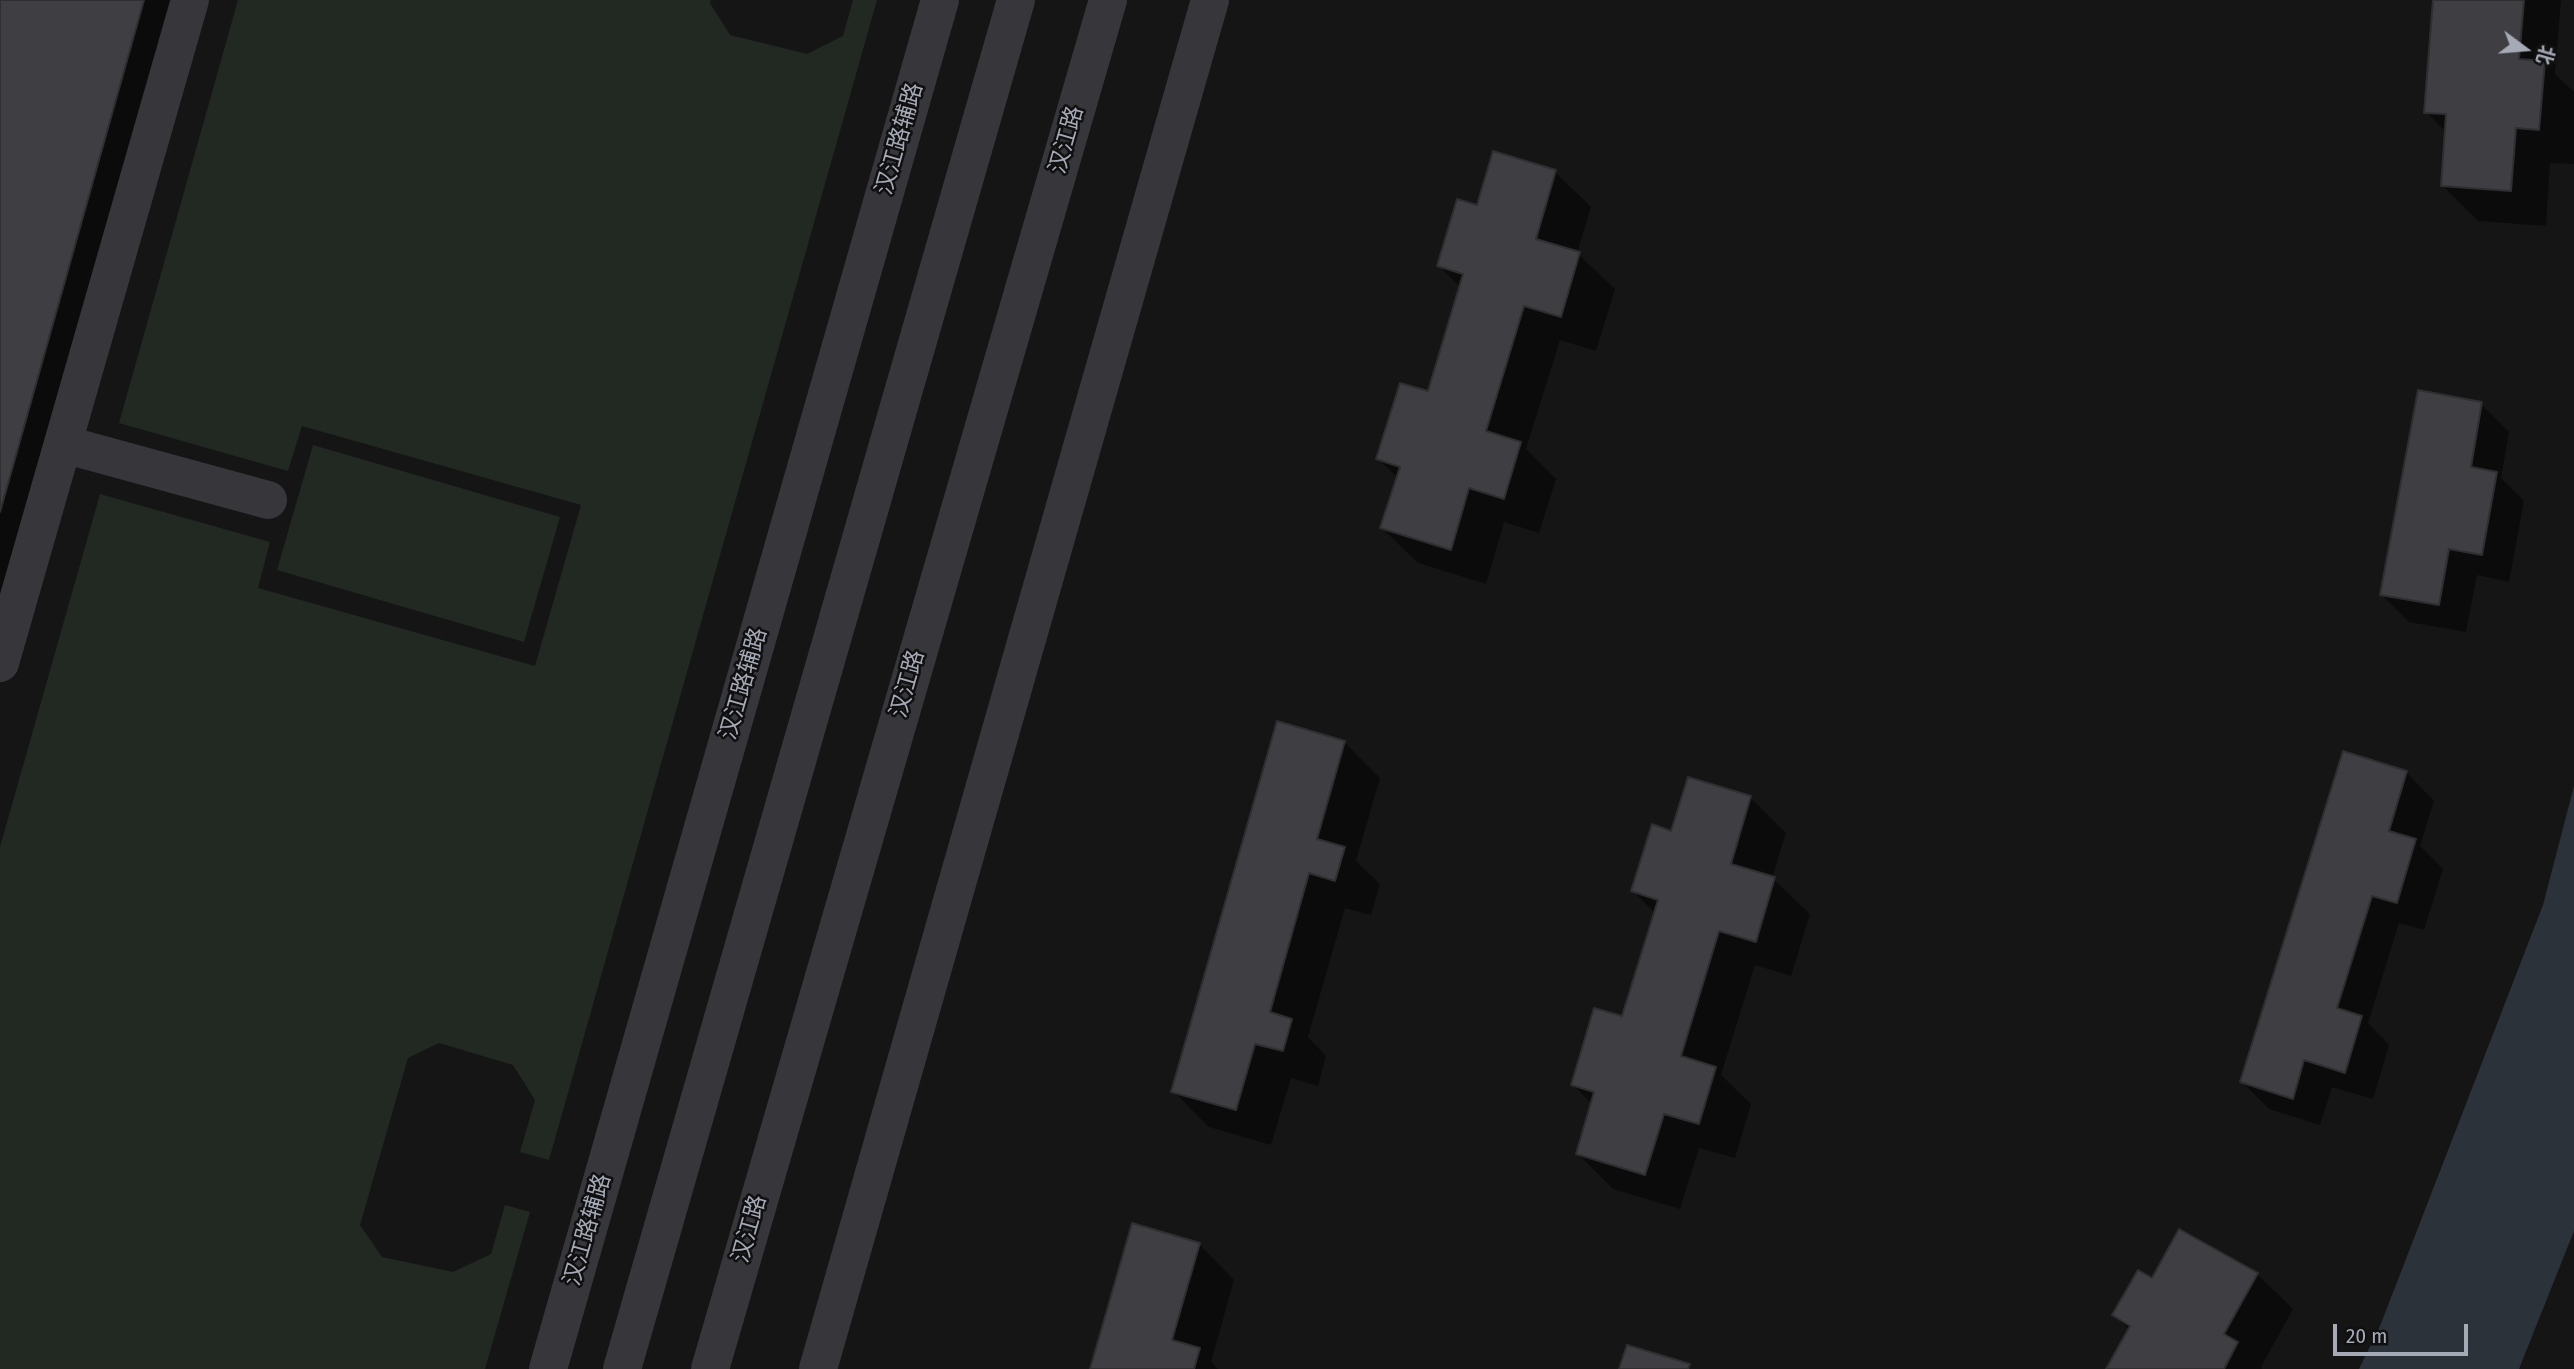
<!DOCTYPE html>
<meta charset="utf-8">
<style>
body{margin:0}
#map{position:relative;width:2574px;height:1369px;overflow:hidden;background:#151516;font-family:"Fira Sans Condensed","Noto Sans SC",sans-serif}
canvas{display:block}
.north{position:absolute;left:2490px;top:14px;width:70px;height:70px;-webkit-text-stroke:5px #101011;paint-order:stroke;rotate:106deg;font-size:19px;font-weight:700;line-height:28px;text-align:center;color:#a6aab6}
.north::after{content:'';display:block;margin:auto;width:24px;height:32px;background:#a6aab6;clip-path:polygon(50% 0,100% 100%,50% 72%,0 100%)}
.scale{position:absolute;left:2333px;top:1324px;width:135px;height:32px;box-sizing:border-box;border:4px solid #a6aab6;border-top:0;padding-left:9px;font-size:21px;line-height:24px;white-space:nowrap;color:#a6aab6;-webkit-text-stroke:5px #101011;paint-order:stroke}
</style>
<div id="map">
<canvas width="2574" height="1369"></canvas>
<div class="north">北</div>
<div class="scale">20 m</div>
</div>
<script>
const ctx = document.querySelector('canvas').getContext('2d');
ctx.lineJoin = 'round';
function paint(path, color) {
  ctx.fillStyle = color;
  ctx.fill(path, 'evenodd');
}
function poly(rows) {
  const path = new Path2D();
  for (const r of rows) {
    path.moveTo(r[0], r[1]);
    for (let i = 2; i < r.length; i += 2) path.lineTo(r[i], r[i + 1]);
  }
  return path;
}
function strokePath(path, color, width, dash) {
  ctx.strokeStyle = color;
  ctx.lineWidth = width;
  ctx.lineCap = dash ? 'butt' : 'round';
  ctx.setLineDash(dash || []);
  ctx.stroke(path);
}
function drawText(font, color, halo, rows, align = 'center') {
  ctx.font = font + ' "Fira Sans Condensed","Noto Sans SC",sans-serif';
  ctx.lineWidth = 5;
  ctx.setLineDash([]);
  ctx.textBaseline = 'middle';
  ctx.strokeStyle = halo;
  ctx.fillStyle = color;
  for (const [text, x, y, turn = 0] of rows) {
    ctx.save();
    ctx.translate(x, y);
    ctx.rotate((+turn || 0) * Math.PI / 180);
    ctx.textAlign = isNaN(turn) ? turn : align;
    if (halo) ctx.strokeText(text, 0, 0);
    ctx.fillText(text, 0, 0);
    ctx.restore();
  }
}
paint(poly([
 [238,0,711,0,710,3,730,35,807,54,843,36,853,0,877,0,549,1160,520,1152,535,1100,513,1065,439,1043,408,1058,360,1225,382,1257,453,1272,491,1254,505,1205,530,1212,485,1369,0,1369,0,847,100,494,270,542,258,588,535,666,581,505,302,426,288,471,119,423],
 [313,445,560,517,524,642,277,570]
]), '#212922');
paint(poly([
 [2574,786,2574,1231,2519,1369,2359,1369,2380,1326,2543,905]
]), '#2b323a');
paint(poly([
 [0,0,189,0,0,672],
 [2434,0,2561,0,2555,74,2574,92,2574,164,2550,163,2546,226,2478,221,2442,185,2446,132,2426,112],
 [1555,172,1591,207,1577,253,1615,289,1596,351,1560,340,1526,449,1556,479,1539,533,1504,522,1486,584,1418,563,1382,528,1398,478,1378,459,1429,393,1460,287,1439,266,1478,208],
 [2481,404,2509,432,2501,478,2524,501,2509,582,2477,575,2466,632,2409,622,2381,594],
 [1344,742,1380,778,1356,861,1380,884,1371,915,1345,908,1308,1037,1326,1056,1318,1086,1291,1078,1271,1145,1209,1127,1173,1091],
 [2344,753,2407,773,2434,801,2420,846,2443,869,2424,930,2399,923,2368,1023,2389,1045,2373,1099,2332,1087,2320,1125,2269,1109,2242,1082],
 [1750,797,1786,833,1772,878,1810,914,1791,976,1755,965,1721,1075,1751,1104,1735,1158,1699,1148,1680,1209,1613,1189,1577,1153,1592,1104,1573,1085,1623,1019,1655,913,1633,891,1672,833],
 [1199,1244,1234,1280,1211,1362,1218,1369,1092,1369],
 [2257,1274,2293,1309,2261,1367,2262,1369,2108,1369,2130,1330,2114,1315,2152,1280]
]), '#0007');
const building = poly([
 [0,0,144,0,0,512,0,0],
 [2433,0,2524,0,2519,59,2545,61,2539,130,2516,128,2511,191,2441,186,2446,114,2424,113,2433,0],
 [1493,151,1556,170,1536,239,1580,252,1561,317,1524,306,1486,431,1521,442,1504,499,1469,488,1451,550,1380,528,1400,467,1376,459,1400,383,1428,391,1463,274,1437,266,1457,199,1477,205,1493,151],
 [2418,390,2482,402,2471,467,2497,472,2482,555,2449,549,2439,605,2380,595,2418,390],
 [1277,721,1345,741,1317,839,1345,847,1335,881,1309,873,1270,1012,1292,1019,1283,1051,1255,1044,1236,1110,1171,1092,1277,721],
 [2343,751,2407,771,2389,831,2416,839,2397,903,2372,896,2337,1008,2362,1016,2345,1073,2304,1060,2293,1099,2240,1082,2343,751],
 [1688,777,1751,796,1731,864,1775,877,1756,942,1719,931,1681,1056,1716,1067,1699,1124,1664,1114,1645,1175,1576,1154,1594,1092,1571,1085,1594,1008,1622,1016,1658,900,1631,891,1652,824,1671,831,1688,777],
 [1132,1223,1200,1243,1172,1340,1200,1348,1194,1369,1090,1369,1132,1223],
 [2179,1229,2258,1273,2224,1334,2238,1342,2224,1369,2106,1369,2130,1326,2112,1315,2138,1270,2152,1278,2179,1229],
 [1627,1345,1690,1364,1688,1369,1619,1369,1627,1345]
]);
paint(building, '#3f3f43');
strokePath(building, '#2f2f32', 2);
strokePath(poly([
 [63,444,268,500],
 [0,663,190,0],
 [548,1369,940,0],
 [622,1369,1016,0],
 [710,1369,1108,0],
 [818,1369,1210,0]
]), '#36363b', 38);
drawText('23px', '#a6aab6', '#101011', [
 ["汉江路辅路",900,139,-74],
 ["汉江路",1067,140,-74],
 ["汉江路辅路",744,684,-74],
 ["汉江路",908,684,-74],
 ["汉江路",750,1229,-74],
 ["汉江路辅路",588,1230,-74]
]);
</script>
